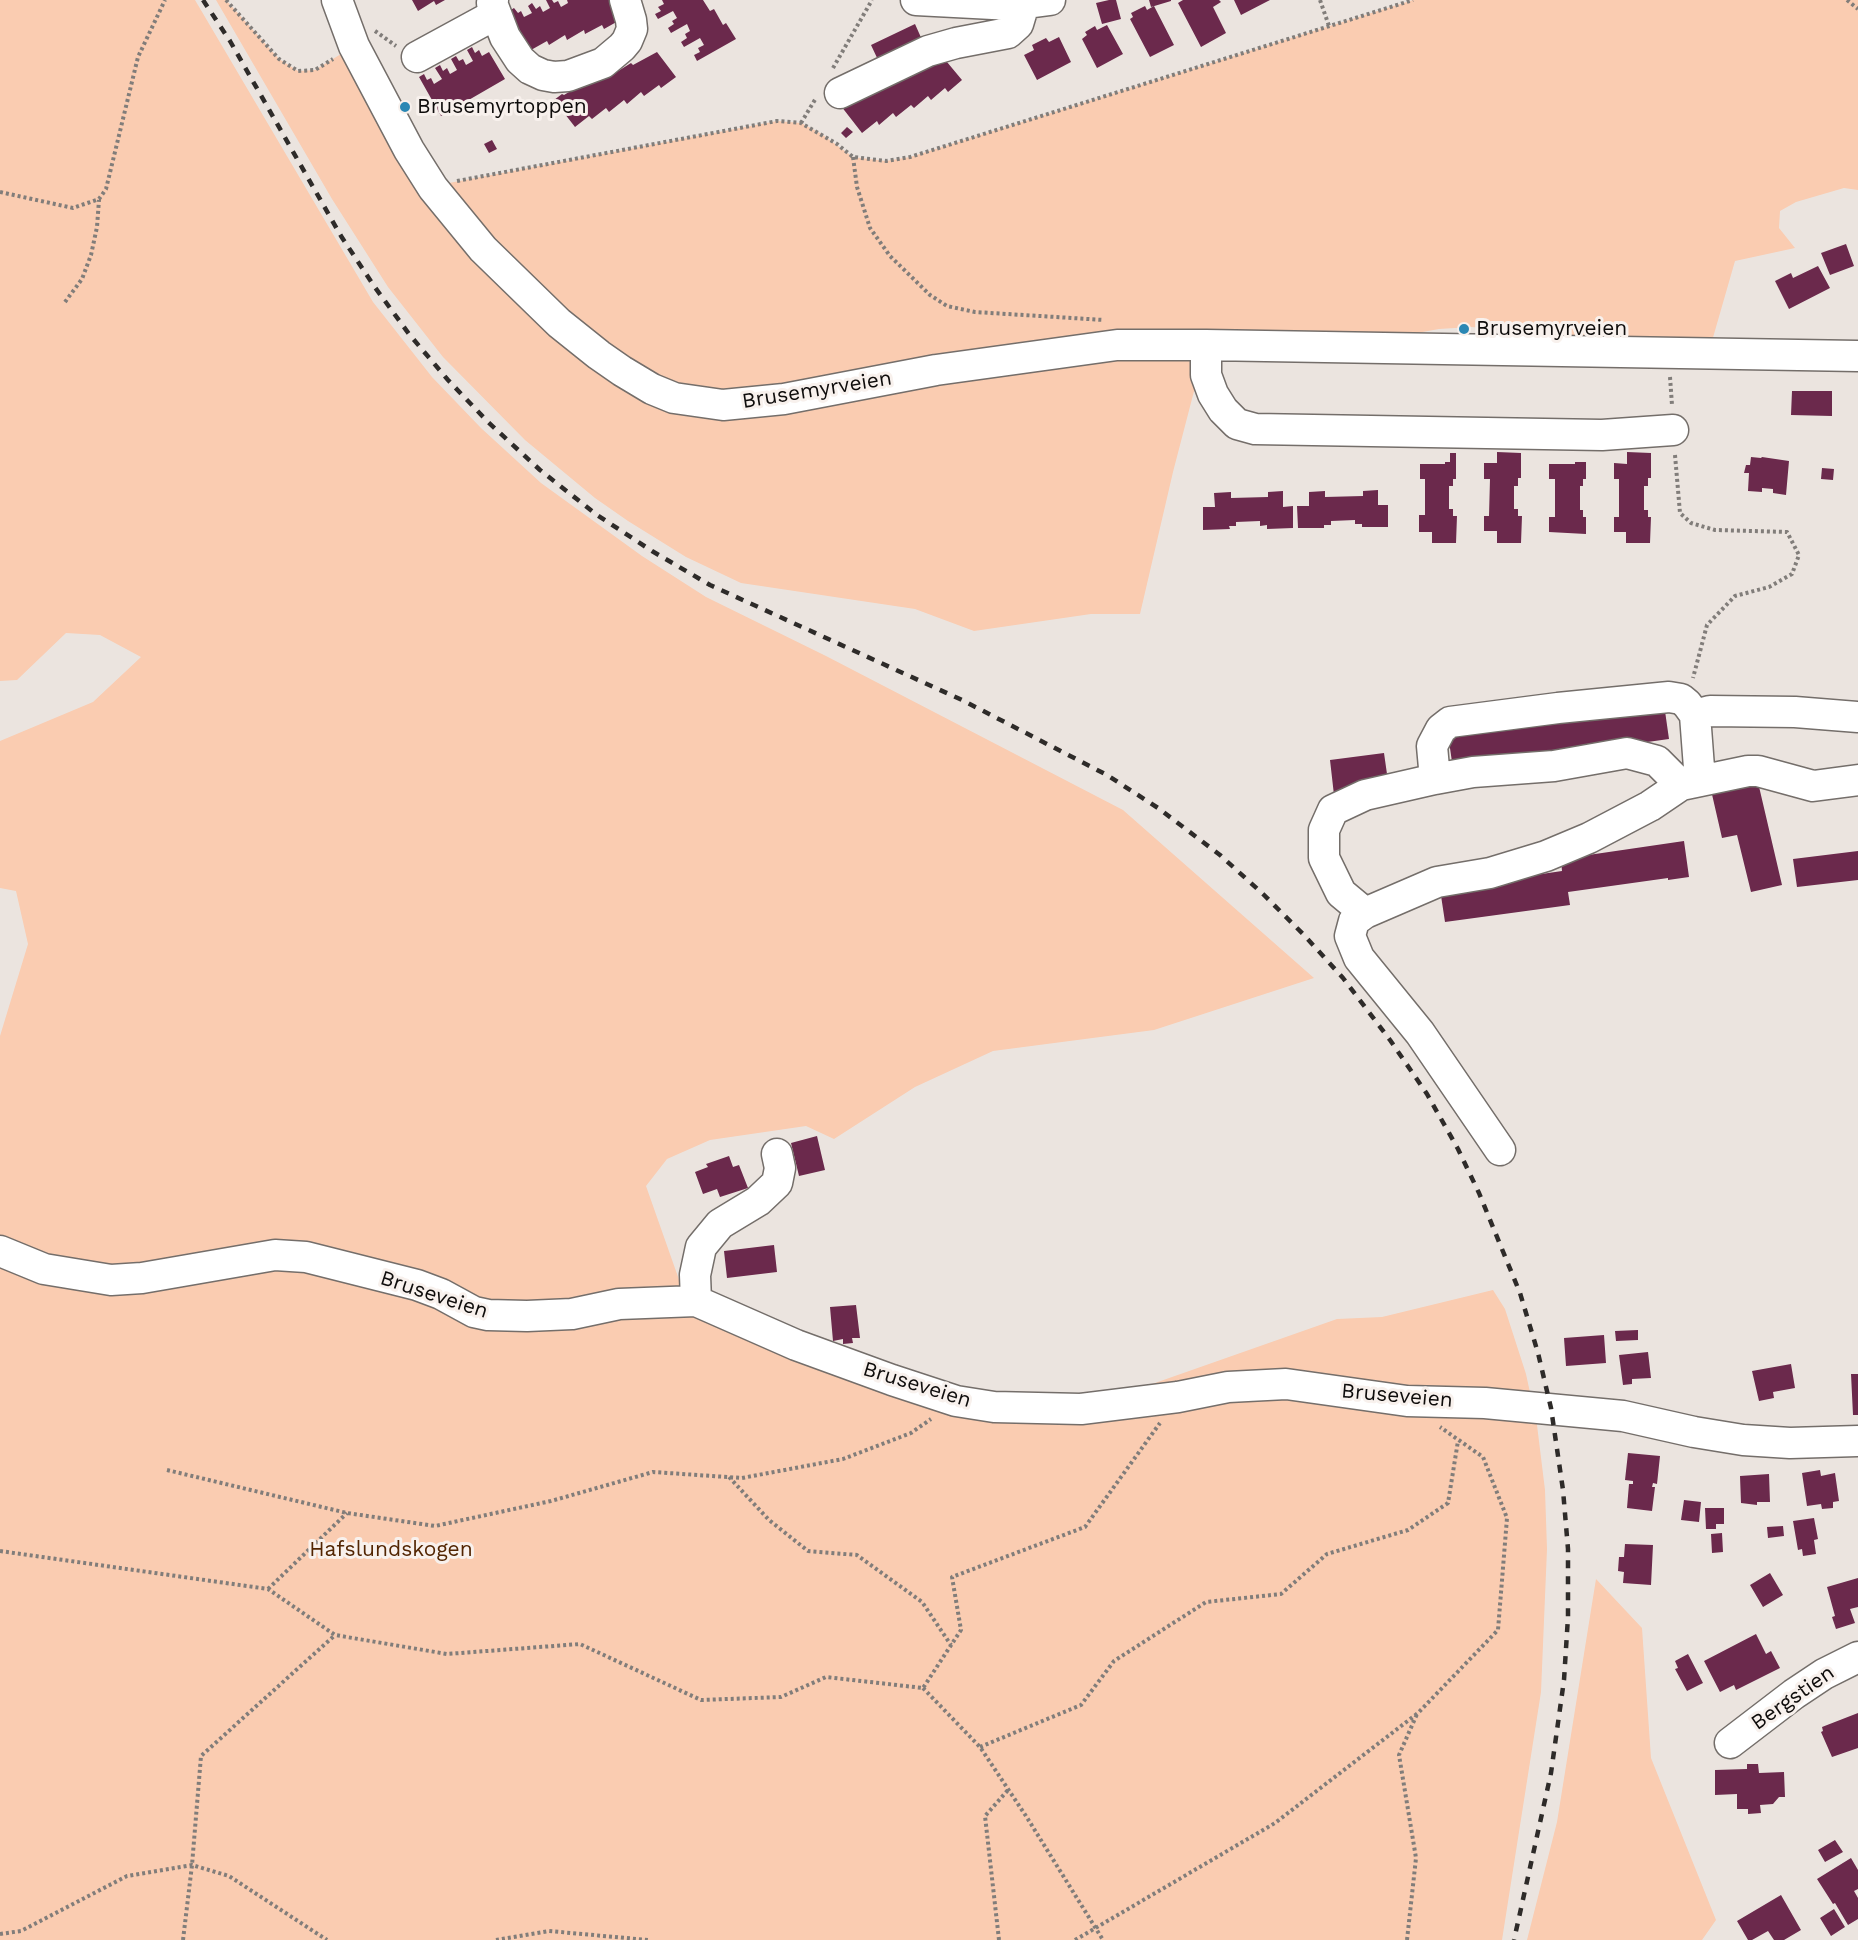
<!DOCTYPE html>
<style>
body{margin:0}
canvas{display:block;background:#ebe4df}
</style>
<canvas width="1858" height="1940"></canvas>
<script>
const ctx = document.querySelector('canvas').getContext('2d');
ctx.lineJoin = 'round';
function paint(path, color) {
  ctx.fillStyle = color;
  ctx.fill(path, 'evenodd');
}
function poly(rows) {
  const path = new Path2D();
  for (const r of rows) {
    path.moveTo(r[0], r[1]);
    for (let i = 2; i < r.length; i += 2) path.lineTo(r[i], r[i + 1]);
  }
  return path;
}
function strokePath(path, color, width, dash) {
  ctx.strokeStyle = color;
  ctx.lineWidth = width;
  ctx.lineCap = dash ? 'butt' : 'round';
  ctx.setLineDash(dash || []);
  ctx.stroke(path);
}
function drawText(font, color, halo, rows, align = 'center') {
  ctx.font = font + ' "Work Sans",sans-serif';
  ctx.lineWidth = 6;
  ctx.setLineDash([]);
  ctx.textBaseline = 'middle';
  ctx.strokeStyle = halo;
  ctx.fillStyle = color;
  for (const [text, x, y, turn = 0] of rows) {
    ctx.save();
    ctx.translate(x, y);
    ctx.rotate((+turn || 0) * Math.PI / 180);
    ctx.textAlign = isNaN(turn) ? turn : align;
    if (halo) ctx.strokeText(text, 0, 0);
    ctx.fillText(text, 0, 0);
    ctx.restore();
  }
}
paint(poly([
 [0,0,195,0,373,302,432,377,481,428,541,483,642,556,706,597,826,656,1123,810,1314,978,1154,1030,993,1051,915,1087,834,1139,806,1126,710,1140,667,1159,646,1186,683,1291,892,1380,1081,1409,1337,1319,1382,1317,1493,1290,1505,1309,1526,1374,1537,1425,1545,1490,1547,1549,1541,1692,1502,1940,0,1940,0,1036,28,944,16,891,0,888,0,741,93,702,141,657,100,635,66,633,17,680,0,681],
 [216,0,226,0,279,59,298,71,315,70,354,46,433,188,449,183,777,121,801,123,820,133,853,157,886,161,910,157,1413,0,1858,0,1858,190,1844,188,1796,202,1780,211,1779,228,1795,248,1735,261,1712,341,1556,337,1501,329,1471,327,1439,329,1406,335,1253,331,1206,345,1173,472,1140,614,1091,614,974,631,915,609,741,583,686,557,628,521,595,498,525,440,443,357,388,287,332,199],
 [1596,1579,1642,1628,1651,1758,1716,1920,1702,1940,1527,1940,1557,1822]
]), '#faccb1');
paint(poly([
 [412,0,445,0,436,5,434,1,418,11],
 [546,0,552,0,554,3,558,1,561,7,568,3,567,0,609,0,620,20,604,29,602,25,585,34,584,30,567,40,565,35,549,45,547,41,531,50,509,11,514,8,518,13,521,11,524,17,532,13,528,6,532,3,536,9,540,6,543,12,550,8],
 [662,0,703,0,710,11,714,9,723,25,726,23,736,39,697,61,694,55,700,52,698,48,704,45,700,38,684,47,681,42,687,38,685,34,690,31,687,24,671,33,668,28,674,24,672,21,677,18,673,11,658,19,655,14,661,11,658,7,664,4],
 [1109,0,1116,0,1121,19,1102,24,1096,3],
 [1149,0,1171,0,1171,1,1151,7],
 [1183,0,1219,0,1221,2,1213,7,1226,33,1201,47,1178,3],
 [1234,0,1270,0,1241,15],
 [1145,6,1147,10,1154,6,1174,45,1150,57,1130,19,1133,17,1131,13],
 [915,24,923,42,879,62,871,45],
 [1107,25,1123,54,1097,68,1082,39,1087,35,1085,32,1095,26,1097,30],
 [1059,37,1071,62,1037,80,1024,55,1034,50,1032,45,1046,38,1049,42],
 [472,47,475,53,479,50,482,56,489,52,505,79,441,116,419,77,424,74,427,80,431,78,434,84,442,79,435,68,440,65,443,71,447,68,450,74,457,70,451,59,456,56,459,61,463,59,466,65,473,61,467,50],
 [657,52,676,77,661,88,659,85,644,96,641,92,627,104,624,100,609,112,606,108,592,119,589,116,575,127,554,100,562,94,564,95,579,86,580,88,596,78,614,71,615,73,631,63,633,65],
 [942,56,962,80,948,92,945,88,931,100,928,96,914,108,911,105,896,117,893,113,879,125,877,121,862,133,841,106],
 [847,127,853,132,846,138,841,133],
 [492,140,497,149,489,153,484,144],
 [1846,244,1854,266,1830,275,1821,253],
 [1818,266,1830,288,1789,309,1775,281,1791,273,1793,278],
 [1792,391,1832,391,1832,416,1791,415],
 [1497,452,1521,453,1521,478,1518,478,1518,486,1514,486,1514,509,1518,509,1518,516,1522,516,1521,543,1497,543,1497,531,1484,531,1484,516,1489,516,1490,479,1484,479,1484,463,1497,463],
 [1627,452,1651,453,1651,478,1648,478,1648,486,1644,486,1644,510,1648,510,1648,517,1651,517,1650,543,1626,543,1626,532,1614,532,1614,517,1619,517,1619,479,1614,479,1614,463,1627,464],
 [1450,453,1456,453,1456,479,1453,479,1453,486,1449,486,1449,509,1453,509,1453,516,1457,516,1456,543,1432,543,1432,532,1419,532,1419,515,1425,515,1425,479,1420,479,1420,464,1445,464,1445,462,1450,462],
 [1751,457,1761,458,1762,457,1789,461,1786,495,1773,493,1773,489,1762,488,1762,492,1748,491,1749,473,1744,473,1746,465,1750,465],
 [1575,462,1586,462,1586,479,1583,479,1583,486,1580,486,1580,510,1583,510,1583,517,1586,517,1586,534,1549,532,1549,517,1555,517,1555,479,1549,479,1549,464,1575,464],
 [1822,468,1834,469,1833,480,1821,479],
 [1378,490,1378,505,1388,505,1388,527,1362,527,1362,524,1355,524,1355,520,1331,521,1331,525,1324,525,1324,528,1298,528,1297,506,1309,506,1309,492,1325,491,1325,497,1363,496,1363,491],
 [1283,491,1283,507,1293,506,1293,528,1267,529,1267,525,1260,526,1260,521,1236,522,1236,526,1229,526,1230,529,1203,530,1203,507,1215,507,1214,493,1231,492,1231,498,1268,497,1268,492],
 [1664,704,1669,739,1453,769,1448,734],
 [1384,753,1389,788,1334,795,1330,760],
 [1757,778,1782,885,1751,892,1737,835,1722,838,1711,790],
 [1684,841,1689,877,1668,880,1668,878,1568,892,1570,905,1445,922,1440,889,1562,871,1561,859],
 [1858,851,1858,880,1797,887,1793,859],
 [817,1136,825,1170,799,1176,791,1143],
 [729,1156,733,1167,739,1165,748,1188,720,1197,717,1189,703,1194,695,1172,708,1167,706,1164],
 [774,1245,777,1272,727,1278,724,1251],
 [856,1305,860,1338,852,1338,853,1343,843,1344,843,1339,833,1341,830,1307],
 [1638,1330,1638,1340,1616,1341,1615,1331],
 [1604,1335,1606,1363,1566,1366,1564,1338],
 [1648,1352,1651,1378,1632,1379,1632,1384,1623,1385,1619,1355],
 [1791,1364,1795,1388,1773,1392,1774,1398,1759,1401,1752,1371],
 [1851,1374,1858,1374,1858,1415,1853,1415],
 [1628,1453,1660,1456,1657,1484,1653,1483,1652,1487,1655,1487,1652,1511,1627,1508,1629,1484,1633,1484,1633,1481,1625,1480],
 [1820,1470,1821,1476,1835,1473,1839,1501,1833,1502,1833,1508,1822,1509,1821,1504,1807,1506,1802,1473],
 [1769,1474,1770,1502,1757,1502,1757,1505,1741,1503,1740,1476],
 [1684,1500,1701,1502,1699,1522,1681,1520],
 [1705,1508,1724,1508,1724,1524,1716,1524,1716,1529,1706,1529],
 [1814,1518,1818,1539,1814,1540,1816,1554,1803,1556,1802,1549,1798,1550,1793,1521],
 [1783,1526,1784,1536,1768,1538,1767,1527],
 [1722,1533,1723,1552,1712,1553,1711,1534],
 [1625,1544,1653,1545,1651,1585,1623,1583,1624,1572,1618,1571,1619,1557,1624,1557],
 [1770,1573,1783,1595,1763,1607,1750,1585],
 [1858,1578,1858,1607,1850,1609,1855,1623,1836,1629,1832,1617,1835,1616,1827,1587],
 [1756,1634,1766,1654,1771,1651,1780,1668,1736,1690,1734,1685,1720,1692,1704,1661],
 [1688,1654,1703,1683,1687,1691,1675,1669,1678,1668,1675,1661],
 [1858,1713,1858,1748,1832,1757,1821,1732,1823,1731,1822,1727],
 [1747,1764,1758,1764,1759,1773,1784,1772,1785,1797,1779,1797,1773,1804,1760,1805,1761,1813,1748,1814,1748,1809,1737,1809,1737,1794,1715,1795,1715,1770,1747,1769],
 [1835,1840,1843,1852,1825,1862,1818,1850],
 [1851,1858,1858,1870,1858,1889,1854,1891,1858,1898,1858,1919,1848,1925,1835,1903,1833,1904,1817,1879],
 [1781,1895,1801,1930,1784,1940,1774,1940,1768,1931,1752,1940,1748,1940,1737,1921],
 [1834,1909,1845,1927,1831,1936,1820,1918]
]), '#6b294c');
const minor = poly([
 [337,0,354,46,409,150,433,188,483,249,559,323,599,355,622,371,652,389,674,398,723,405,784,399,936,370,1117,345,1206,345,1858,356],
 [493,0,492,3,505,37,520,60,530,69,543,75,554,77,568,76,603,63,622,47,627,41,632,29,631,20,625,0],
 [916,0,1012,5,1050,0],
 [417,57,496,14],
 [840,93,928,51,956,43,1008,33,1018,24,1024,4],
 [1206,345,1206,375,1213,394,1223,410,1237,424,1255,429,1602,435,1673,430],
 [1695,715,1710,711,1795,712,1858,717],
 [1435,779,1432,746,1441,729,1450,722,1558,708,1669,697,1681,699,1687,704,1695,715,1700,781],
 [1681,785,1657,761,1627,753,1554,766,1473,772,1435,779,1365,795,1333,810,1324,830,1324,858,1341,893,1365,913,1437,882,1490,873,1546,856,1589,838,1650,806,1681,785,1748,771,1758,771,1813,786,1858,780],
 [1365,913,1354,921,1350,936,1359,958,1420,1033,1500,1150],
 [0,1251,44,1269,111,1280,142,1278,275,1255,306,1257,417,1285,441,1294,474,1312,488,1315,527,1316,572,1314,619,1304,696,1301,796,1345,892,1380,956,1401,994,1407,1081,1409,1178,1397,1228,1387,1286,1384,1407,1401,1485,1403,1623,1416,1694,1432,1743,1440,1790,1443,1858,1441],
 [696,1301,695,1275,701,1247,720,1224,758,1201,777,1183,780,1168,777,1154],
 [1730,1743,1794,1694,1824,1674,1858,1657]
]);
strokePath(minor, '#746e6a', 33);
strokePath(poly([
 [226,0,279,59,298,71,315,70,333,59],
 [1320,0,1329,26],
 [1847,0,1858,9],
 [375,31,396,46],
 [833,68,872,0],
 [801,123,816,98],
 [853,157,857,187,870,228,890,256,930,295,947,306,975,312,1104,320],
 [457,181,777,121,801,123,837,144,853,157,886,161,910,157,1413,0],
 [0,192,73,208,99,199,106,189,138,57,165,0],
 [65,302,82,279,91,255,97,227,99,200],
 [1670,377,1672,405],
 [1675,455,1680,513,1691,523,1715,530,1787,532,1799,555,1792,574,1769,587,1735,596,1707,625,1693,678],
 [167,1470,347,1513,435,1526,551,1501,653,1472,742,1478,843,1459,911,1433,931,1419],
 [729,1477,769,1520,808,1551,857,1555,922,1602,951,1645],
 [0,1551,268,1589,335,1635,447,1654,580,1644,701,1700,781,1697,826,1677,923,1688,961,1630,952,1577,1085,1527,1160,1423],
 [268,1589,347,1513],
 [923,1688,980,1747,1026,1816,1103,1940],
 [980,1747,1081,1705,1114,1661,1206,1602,1281,1594,1327,1554,1408,1530,1448,1503,1458,1441],
 [0,1934,21,1931,127,1876,192,1865,229,1876,327,1940],
 [183,1940,192,1865,201,1756,335,1635],
 [496,1940,549,1931,648,1940],
 [999,1940,985,1816,1008,1790],
 [1075,1940,1275,1823,1418,1713,1498,1630,1507,1518,1483,1457,1440,1427],
 [1407,1940,1416,1858,1399,1755,1417,1714]
]), '#817d7a', 4, [3, 3]);
strokePath(minor, '#fff', 30);
strokePath(poly([
 [203,0,230,41,341,236,374,286,409,334,448,380,488,422,540,470,597,515,652,551,710,585,962,700,1107,775,1158,808,1220,855,1263,894,1304,935,1343,978,1390,1040,1427,1094,1458,1149,1479,1193,1520,1293,1538,1353,1551,1408,1563,1490,1568,1549,1568,1617,1564,1680,1551,1773,1514,1940]
]), '#2e2b29', 4.5, [8, 8]);
for (const [x, y, r, color] of [
 [405,107,6,"#2a87b4"],
 [1464,329,6,"#2a87b4"]
]) {
  const dot = new Path2D();
  dot.arc(x, y, r, 0, 2 * Math.PI);
  ctx.fillStyle = color;
  ctx.fill(dot);
  strokePath(dot, '#f8f1ed', 2);
}
drawText('21px', '#0e0c0b', '#f8f1ed', [
 ["Brusemyrtoppen",417,107],
 ["Brusemyrveien",1476,329]
], 'left');
drawText('21px', '#0e0c0b', '#f8f1ed', [
 ["Brusemyrveien",817,390,-9],
 ["Bruseveien",434,1295,18],
 ["Bruseveien",917,1385,17],
 ["Bruseveien",1397,1396,5],
 ["Bergstien",1793,1698,-35]
]);
drawText('21px', '#522502', '#f8f1ed', [
 ["Hafslundskogen",391,1550]
]);
</script>
